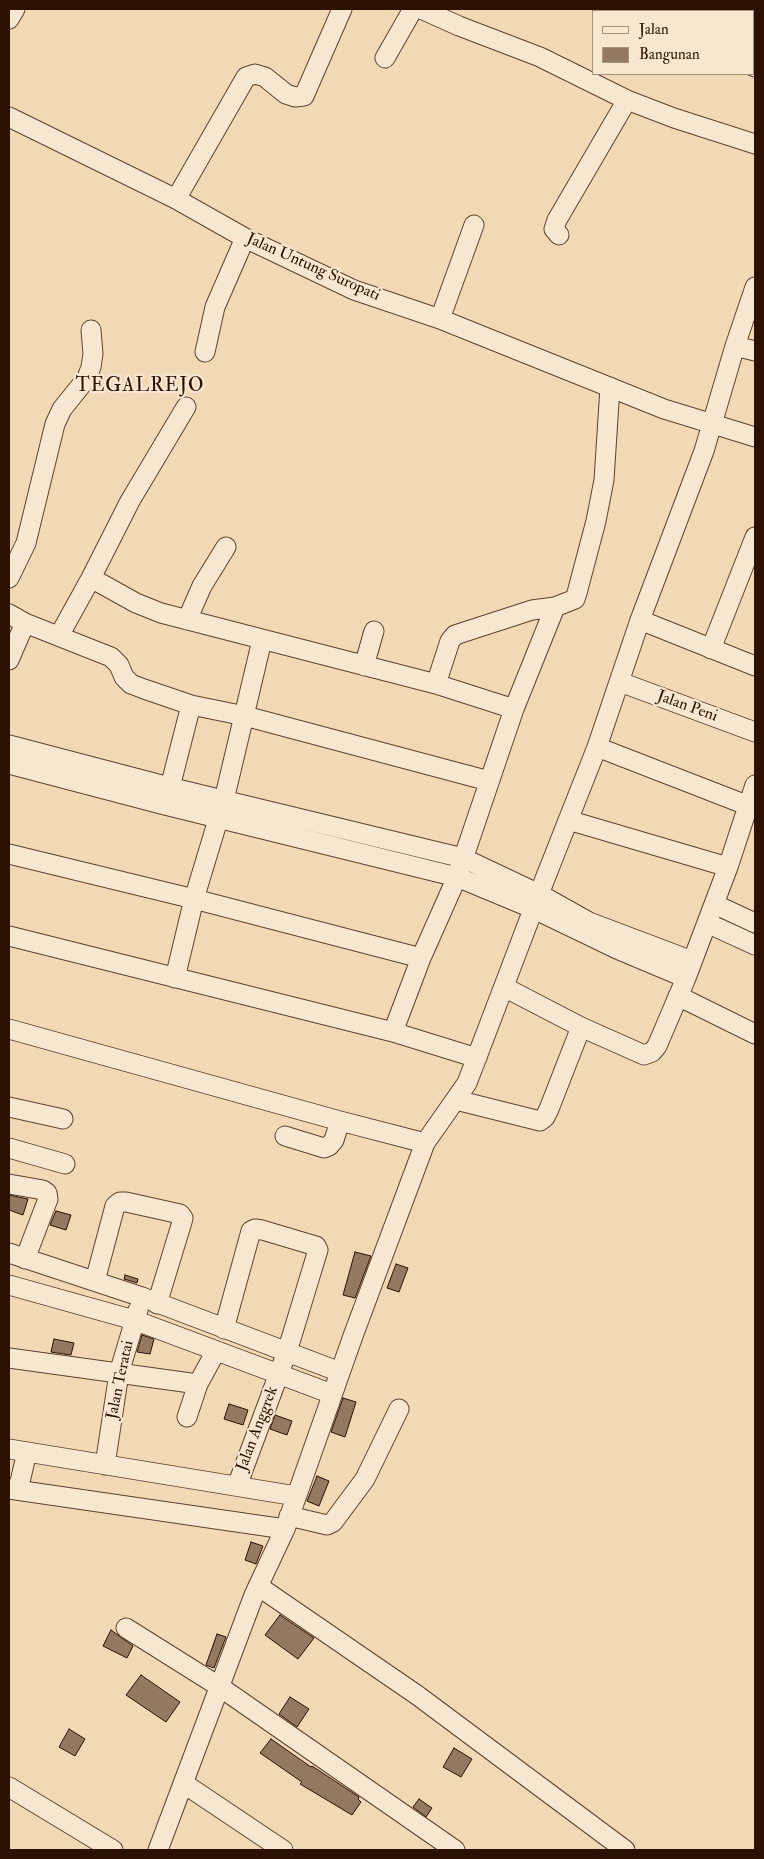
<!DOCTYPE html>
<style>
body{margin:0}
#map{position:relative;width:764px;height:1859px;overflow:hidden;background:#f2d9b6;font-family:"IM FELL Double Pica",serif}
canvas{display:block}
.frame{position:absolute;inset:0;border:10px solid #2b1100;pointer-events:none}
.legend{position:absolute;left:592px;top:10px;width:162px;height:65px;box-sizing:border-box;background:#f7e6d0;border:1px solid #a5917d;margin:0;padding:6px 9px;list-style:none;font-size:15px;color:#2b1100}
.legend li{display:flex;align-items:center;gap:10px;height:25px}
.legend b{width:25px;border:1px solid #a5917d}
</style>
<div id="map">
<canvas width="764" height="1859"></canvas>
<div class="frame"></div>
<ul class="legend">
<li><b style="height:6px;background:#f7e6d0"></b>Jalan</li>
<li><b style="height:14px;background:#92795f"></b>Bangunan</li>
</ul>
</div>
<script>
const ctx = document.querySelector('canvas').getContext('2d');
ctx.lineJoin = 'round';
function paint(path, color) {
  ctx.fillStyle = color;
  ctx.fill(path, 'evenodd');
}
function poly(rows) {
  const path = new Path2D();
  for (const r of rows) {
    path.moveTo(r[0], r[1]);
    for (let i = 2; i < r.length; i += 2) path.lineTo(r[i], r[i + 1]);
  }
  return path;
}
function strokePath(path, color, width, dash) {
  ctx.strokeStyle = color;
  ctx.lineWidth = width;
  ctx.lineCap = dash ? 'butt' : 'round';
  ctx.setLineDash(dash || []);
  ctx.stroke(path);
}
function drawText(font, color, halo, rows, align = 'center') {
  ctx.font = font + ' "IM FELL Double Pica",serif';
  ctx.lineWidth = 4.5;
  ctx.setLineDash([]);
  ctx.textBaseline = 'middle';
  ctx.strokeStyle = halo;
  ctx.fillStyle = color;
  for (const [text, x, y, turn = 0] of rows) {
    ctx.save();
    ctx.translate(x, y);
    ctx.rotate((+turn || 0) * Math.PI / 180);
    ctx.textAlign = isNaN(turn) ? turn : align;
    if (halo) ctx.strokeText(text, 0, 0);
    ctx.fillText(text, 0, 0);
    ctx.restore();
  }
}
const building = poly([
 [9,1195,28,1199,23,1215,9,1210,9,1195],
 [56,1211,71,1215,66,1230,50,1225,56,1211],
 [355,1252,371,1256,355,1298,343,1295,355,1252],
 [396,1264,408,1268,399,1292,387,1288,396,1264],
 [125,1275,138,1279,137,1283,124,1279,125,1275],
 [142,1335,154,1339,150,1354,137,1352,142,1335],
 [54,1339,74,1343,71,1355,51,1352,54,1339],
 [343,1398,356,1402,345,1437,331,1432,343,1398],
 [229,1404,248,1410,243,1425,224,1419,229,1404],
 [275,1415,292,1421,287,1435,270,1429,275,1415],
 [317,1476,329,1481,319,1506,307,1501,317,1476],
 [251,1542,263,1546,256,1564,245,1560,251,1542],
 [280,1615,314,1638,298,1659,265,1635,280,1615],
 [111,1630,133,1646,127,1658,103,1646,111,1630],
 [217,1634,226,1637,214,1668,206,1665,217,1634],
 [141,1675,180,1702,166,1722,126,1695,141,1675],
 [290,1697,309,1709,297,1727,279,1714,290,1697],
 [69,1729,85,1739,75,1756,59,1747,69,1729],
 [271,1739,311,1767,312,1766,359,1797,358,1799,361,1802,352,1815,300,1784,302,1782,260,1753,271,1739],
 [454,1748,472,1759,461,1777,443,1767,454,1748],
 [419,1799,432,1808,426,1817,413,1807,419,1799]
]);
paint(building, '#92795f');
strokePath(building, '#2b1100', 1);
const minor = poly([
 [421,9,459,26,540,57,627,100,674,118,755,144],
 [604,9,606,11],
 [710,11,711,9],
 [9,19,15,9],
 [385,58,413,9],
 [753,66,755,67],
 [9,117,176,199,245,238,354,290,440,319,664,409,755,437],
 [176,199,246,77,255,74,265,77,286,94,295,97,304,96,342,9],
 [559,235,554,229,557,220,627,100],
 [440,319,474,225],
 [735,346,755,351],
 [205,352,215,307,245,238],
 [9,578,26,543,55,424,62,409,87,378,91,367,93,354,91,330],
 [91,578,136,603,161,613,436,684,514,709],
 [9,614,25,623,111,657,119,665,124,677,131,684,144,689,191,705,245,716,489,781],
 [187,620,202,586,226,547],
 [640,620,755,666],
 [59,636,91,578,130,501,186,407],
 [711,649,755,537],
 [9,660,25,623],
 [364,666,374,631],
 [620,682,755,732],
 [436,684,450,641,455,635,532,610,555,607],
 [9,745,169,787,463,858,539,894,589,922,692,961],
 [597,747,749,806],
 [9,764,165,805,457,877,534,909,617,949,686,978],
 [167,799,191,705],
 [568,820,728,867],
 [9,854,194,899,421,958],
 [714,904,755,923],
 [707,923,755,945],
 [9,936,393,1032,477,1058],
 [175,978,194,899,224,800,262,640],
 [504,987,581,1027,644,1055,652,1052,657,1046,686,978,728,867,755,785],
 [678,996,755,1034],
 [9,1029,340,1121,425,1143],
 [393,1032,421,958,457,877,514,709,555,607,575,599,577,593,596,521,604,480,610,387],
 [456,1100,540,1121,545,1117,549,1109,581,1027],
 [9,1107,63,1119],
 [285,1136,324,1148,329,1146,334,1140,340,1121],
 [9,1148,65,1164],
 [9,1184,43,1190,47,1193,48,1199,25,1259],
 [9,1253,142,1297,340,1372],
 [95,1281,115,1206,120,1202,126,1202,180,1214,183,1218,182,1222,157,1304],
 [9,1285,134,1320,332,1394],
 [224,1329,251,1231,255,1229,262,1230,316,1246,318,1250,287,1352,237,1486],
 [9,1358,198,1384],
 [187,1417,198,1384,216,1351],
 [9,1449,296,1496],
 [105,1465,119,1373,138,1310],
 [9,1489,285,1529],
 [18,1490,27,1452],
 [289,1516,327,1525,333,1522,365,1479,399,1409],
 [258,1586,417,1695,625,1850],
 [126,1628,220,1687,455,1850],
 [183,1783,283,1850],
 [9,1787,113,1850],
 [158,1850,254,1595,285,1529,353,1336,425,1143,467,1083,539,894,597,747,640,620,704,451,735,346,755,287]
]);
strokePath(minor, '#5d432e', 21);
strokePath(minor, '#f7e6d0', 19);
drawText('16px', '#2b1100', '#f7e6d0', [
 ["Jalan Untung Suropati",313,268,24],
 ["Jalan Peni",687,707,20],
 ["Jalan Teratai",121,1380,-78],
 ["Jalan Anggrek",258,1429,-69]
]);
ctx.letterSpacing = '1px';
drawText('19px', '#2b1100', '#f7e6d0', [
 ["TEGALREJO",140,387]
]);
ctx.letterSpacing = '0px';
</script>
